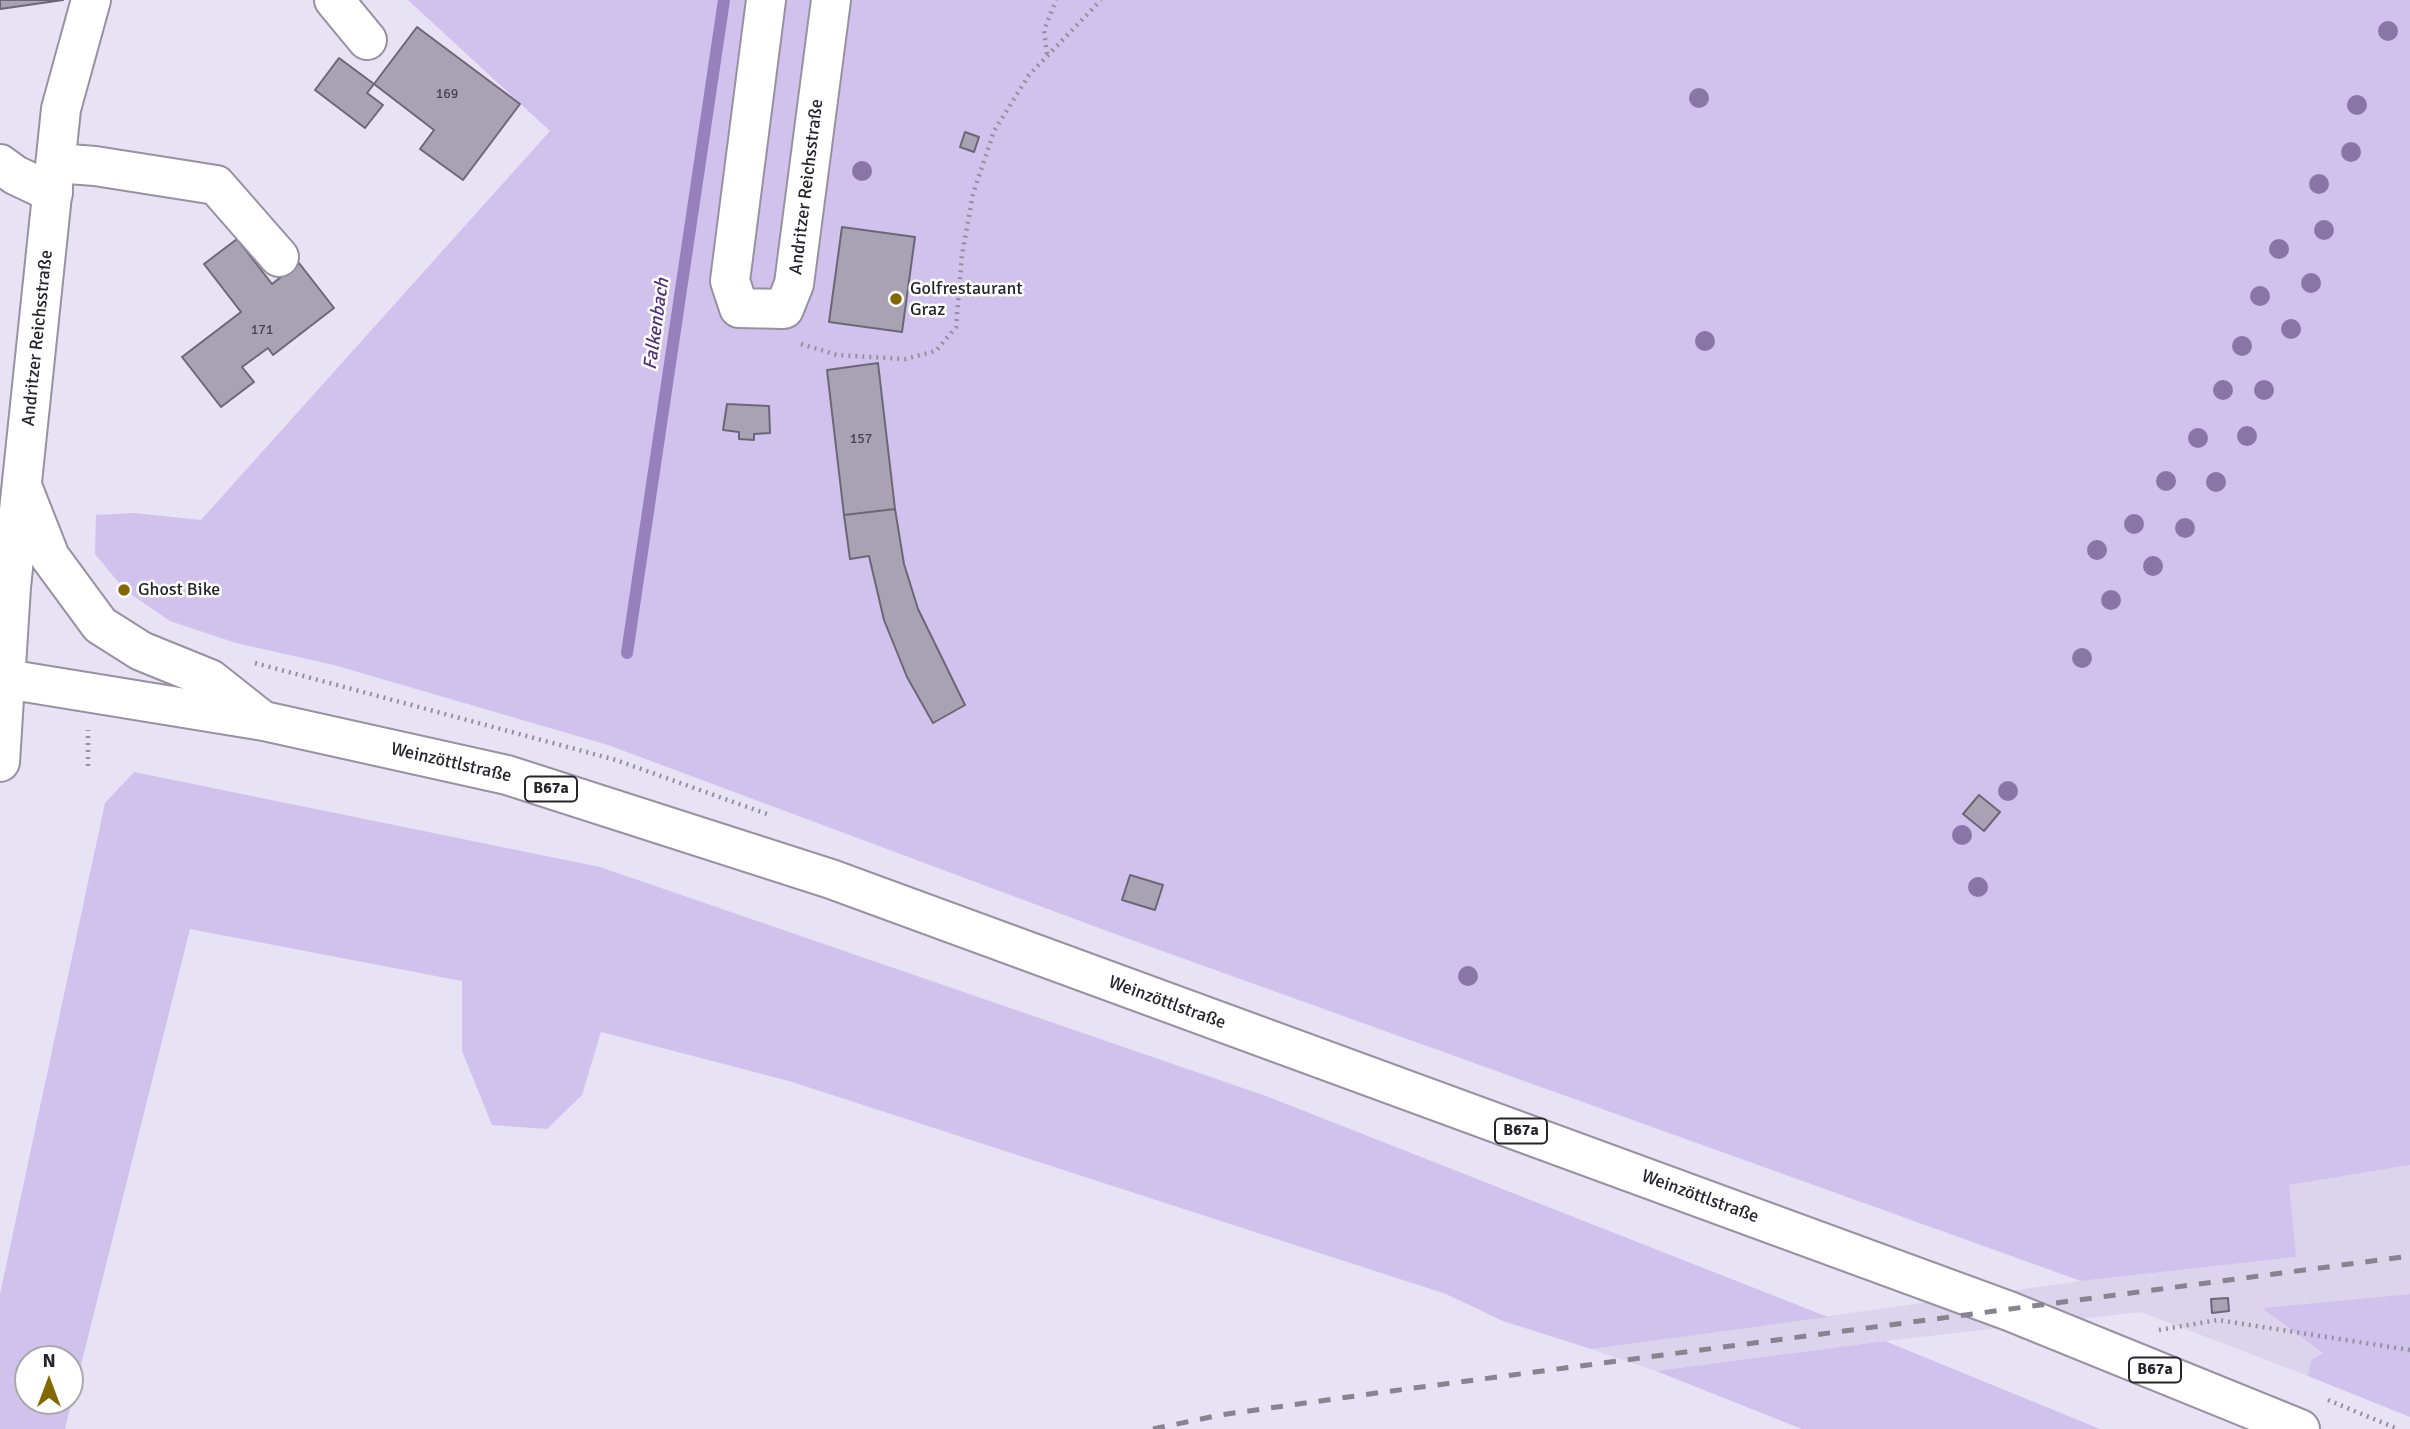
<!DOCTYPE html>
<meta charset="utf-8">
<style>
body{margin:0}
#map{position:relative;width:2410px;height:1429px;overflow:hidden;background:#e7e2f4;font-family:Signika,sans-serif}
canvas{display:block}
.north{position:absolute;left:14px;top:1345px;width:70px;height:70px;box-sizing:border-box;background:#fff;border:2px solid #a9a8ab;border-radius:50%;rotate:0deg;font-size:19px;font-weight:700;line-height:28px;text-align:center;color:#27252c}
.north::after{content:'';display:block;margin:auto;width:24px;height:32px;background:#836700;clip-path:polygon(50% 0,100% 100%,50% 72%,0 100%)}
</style>
<div id="map">
<canvas width="2410" height="1429"></canvas>
<div class="north">N</div>
</div>
<script>
const ctx = document.querySelector('canvas').getContext('2d');
ctx.lineJoin = 'round';
function paint(path, color) {
  ctx.fillStyle = color;
  ctx.fill(path, 'evenodd');
}
function poly(rows) {
  const path = new Path2D();
  for (const r of rows) {
    path.moveTo(r[0], r[1]);
    for (let i = 2; i < r.length; i += 2) path.lineTo(r[i], r[i + 1]);
  }
  return path;
}
function strokePath(path, color, width, dash) {
  ctx.strokeStyle = color;
  ctx.lineWidth = width;
  ctx.lineCap = dash ? 'butt' : 'round';
  ctx.setLineDash(dash || []);
  ctx.stroke(path);
}
function drawText(font, color, halo, rows, align = 'center') {
  ctx.font = font + ' Signika,sans-serif';
  ctx.lineWidth = 5;
  ctx.setLineDash([]);
  ctx.textBaseline = 'middle';
  ctx.strokeStyle = halo;
  ctx.fillStyle = color;
  for (const [text, x, y, turn = 0] of rows) {
    ctx.save();
    ctx.translate(x, y);
    ctx.rotate((+turn || 0) * Math.PI / 180);
    ctx.textAlign = isNaN(turn) ? turn : align;
    if (halo) ctx.strokeText(text, 0, 0);
    ctx.fillText(text, 0, 0);
    ctx.restore();
  }
}
paint(poly([
 [2410,1165,2410,1294,2263,1308,2323,1353,2311,1360,2308,1376,2141,1312,1885,1341,1656,1371,1591,1349,2081,1281,2295,1257,2288,1185]
]), '#dcd4ed');
paint(poly([
 [408,0,2410,0,2410,1165,2289,1185,2296,1257,2081,1281,1115,934,608,745,334,665,236,643,170,621,125,590,95,554,96,515,134,513,201,520,550,131],
 [134,772,600,867,1266,1096,1828,1317,1591,1349,1503,1321,1446,1294,789,1081,601,1032,582,1095,547,1129,492,1125,462,1051,462,981,190,929,65,1429,0,1429,0,1294,105,803],
 [28,1359,70,1359,70,1401,28,1401],
 [2410,1294,2410,1417,2308,1376,2311,1360,2323,1353,2262,1308],
 [1885,1341,2100,1429,1802,1429,1656,1371]
]), '#d0c2ec');
strokePath(poly([
 [627,653,724,0]
]), '#9681bd', 12);
const building = poly([
 [0,0,63,0,0,9,0,0],
 [417,27,520,104,463,180,420,149,434,130,374,84,417,27],
 [339,58,374,84,367,93,383,105,365,128,315,90,339,58],
 [965,132,979,137,974,152,960,147,965,132],
 [842,227,915,237,902,332,829,322,842,227],
 [237,239,272,284,299,263,334,308,273,355,268,348,242,367,254,382,221,407,182,357,241,312,204,264,237,239],
 [878,363,895,509,844,515,827,370,878,363],
 [727,404,769,406,770,433,754,434,754,440,739,439,739,432,723,430,727,404],
 [895,509,904,564,918,609,965,705,933,723,907,677,884,620,869,556,850,559,844,515,895,509],
 [1979,795,2000,812,1984,831,1963,814,1979,795],
 [1130,875,1163,885,1155,910,1122,900,1130,875],
 [2228,1298,2229,1311,2212,1313,2211,1299,2228,1298]
]);
paint(building, '#a8a2b3');
strokePath(building, '#6c6777', 2);
const minor = poly([
 [334,0,367,40],
 [766,0,730,281,739,308,784,309,794,284,831,0],
 [56,163,95,166,216,185,279,257],
 [0,164,15,175,53,193]
]);
const major = poly([
 [24,491,50,557,100,625,141,651,210,679,263,721],
 [0,678,264,721,507,775,831,879,2009,1311,2300,1429],
 [0,762,11,587,61,109,91,0]
]);
strokePath(minor, '#9791a2', 42);
strokePath(major, '#9791a2', 42);
strokePath(poly([
 [1047,54,1044,31,1056,0],
 [801,344,837,355,905,359,936,351,956,327,962,255,973,194,994,131,1029,75,1101,0],
 [255,663,616,760,767,814],
 [88,766,88,730],
 [2159,1330,2218,1320,2410,1350],
 [2328,1400,2398,1429]
]), '#94919e', 4.5, [2, 5]);
strokePath(minor, '#fff', 38);
strokePath(major, '#fff', 38);
strokePath(poly([
 [1153,1429,1220,1415,1384,1392,2410,1256]
]), '#878490', 5, [12, 12]);
ctx.fillStyle = '#8a76a6';
for (const [x, y] of [
 [2388,31],
 [1699,98],
 [2357,105],
 [2351,152],
 [862,171],
 [2319,184],
 [2324,230],
 [2279,249],
 [2311,283],
 [2260,296],
 [2291,329],
 [1705,341],
 [2242,346],
 [2223,390],
 [2264,390],
 [2247,436],
 [2198,438],
 [2166,481],
 [2216,482],
 [2134,524],
 [2185,528],
 [2097,550],
 [2153,566],
 [2111,600],
 [2082,658],
 [2008,791],
 [1962,835],
 [1978,887],
 [1468,976]
]) {
  ctx.beginPath();
  ctx.arc(x, y, 10, 0, 2 * Math.PI);
  ctx.fill();
}
for (const [x, y, r, color] of [
 [896,299,7,"#836700"],
 [124,590,7,"#836700"]
]) {
  const dot = new Path2D();
  dot.arc(x, y, r, 0, 2 * Math.PI);
  ctx.fillStyle = color;
  ctx.fill(dot);
  strokePath(dot, '#fff', 2.5);
}
drawText('14px', '#47444e', null, [
 ["169",447,94],
 ["171",262,330],
 ["157",861,439]
]);
for (const [x, y, w] of [
 [551,789,52],
 [1521,1131,52],
 [2155,1370,52]
]) {
  const box = new Path2D();
  box.roundRect(x - w / 2, y - 12.5, w, 25, 5);
  ctx.fillStyle = '#fff';
  ctx.fill(box);
  strokePath(box, '#27252c', 2);
}
drawText('bold 16px', '#27252c', null, [
 ["B67a",551,789],
 ["B67a",1521,1131],
 ["B67a",2155,1370]
]);
drawText('18px', '#27252c', '#fff', [
 ["Andritzer Reichsstraße",807,187,-83],
 ["Andritzer Reichsstraße",38,338,-84],
 ["Weinzöttlstraße",451,763,13],
 ["Weinzöttlstraße",1167,1003,20],
 ["Weinzöttlstraße",1700,1197,20]
]);
drawText('18px', '#27252c', '#fff', [
 ["Golfrestaurant",910,289],
 ["Graz",910,310],
 ["Ghost Bike",138,590]
], 'left');
drawText('italic 19px', '#4f317a', '#fff', [
 ["Falkenbach",657,324,-82]
]);
</script>
